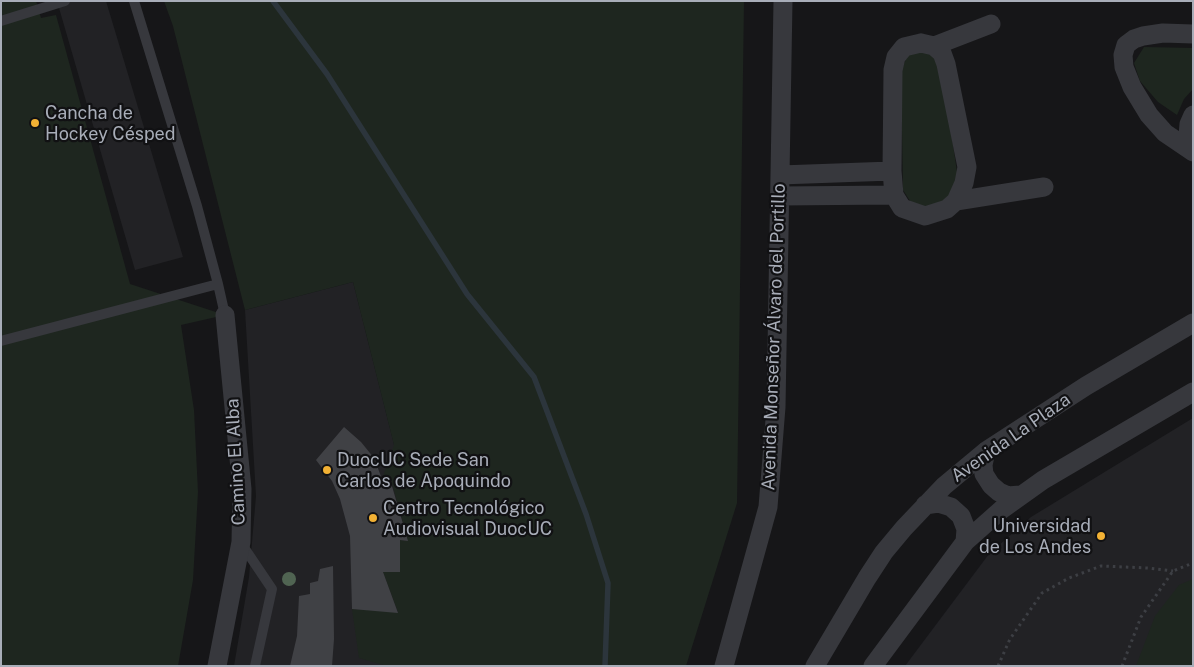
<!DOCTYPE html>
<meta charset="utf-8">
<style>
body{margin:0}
#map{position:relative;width:1194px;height:667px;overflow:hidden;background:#161618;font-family:"Public Sans",sans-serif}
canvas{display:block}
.frame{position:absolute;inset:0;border:2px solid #a8adb8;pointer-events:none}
</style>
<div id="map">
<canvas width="1194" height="667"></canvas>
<div class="frame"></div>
</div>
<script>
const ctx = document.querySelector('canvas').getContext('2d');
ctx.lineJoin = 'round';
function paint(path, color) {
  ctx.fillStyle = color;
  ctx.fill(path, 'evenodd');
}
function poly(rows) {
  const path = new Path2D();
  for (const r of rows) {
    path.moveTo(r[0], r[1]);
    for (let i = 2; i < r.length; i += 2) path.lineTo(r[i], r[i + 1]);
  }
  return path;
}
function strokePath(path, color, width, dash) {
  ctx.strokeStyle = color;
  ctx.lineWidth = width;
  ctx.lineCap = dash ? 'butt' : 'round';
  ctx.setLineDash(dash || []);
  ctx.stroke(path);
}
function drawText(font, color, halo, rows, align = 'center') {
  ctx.font = font + ' "Public Sans",sans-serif';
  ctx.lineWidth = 4.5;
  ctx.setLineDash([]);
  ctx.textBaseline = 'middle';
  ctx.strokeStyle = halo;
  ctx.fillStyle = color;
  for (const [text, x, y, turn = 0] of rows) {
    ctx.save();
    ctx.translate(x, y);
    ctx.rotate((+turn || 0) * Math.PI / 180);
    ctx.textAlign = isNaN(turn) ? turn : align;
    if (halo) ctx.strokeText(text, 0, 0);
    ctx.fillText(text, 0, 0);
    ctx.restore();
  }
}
paint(poly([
 [57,1,106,1,183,257,135,270],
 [353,282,450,666,234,666,249,577,256,496,245,310],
 [1193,418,1193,666,905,666,989,554,1031,517]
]), '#222225');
paint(poly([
 [1,1,36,1,41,18,56,15,130,284,225,315,181,325,194,410,198,492,193,580,178,666,1,666],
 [164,1,744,1,737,503,686,666,386,666,359,658,352,609,398,612,383,572,400,571,400,540,408,541,390,476,382,479,394,445,353,282,245,310,173,26],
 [1144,47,1193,48,1193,89,1184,99,1177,115,1158,102,1140,81,1134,63],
 [931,50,941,62,958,179,947,200,932,207,914,207,903,190,901,71,909,52],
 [1193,579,1193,666,1136,666,1155,616,1179,585]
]), '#1e261f');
strokePath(poly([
 [273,1,327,74,467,294,534,377,586,514,608,583,605,666]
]), '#2c353c', 5.5);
paint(poly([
 [344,427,361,442,374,458,382,479,389,476,408,541,400,540,400,572,383,572,398,613,352,609,350,536,340,499,332,481,316,460],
 [333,566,334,639,332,666,290,666,297,636,299,596,310,594,310,583,318,581,320,569]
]), '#404145');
strokePath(poly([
 [998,666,1010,639,1042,593,1069,578,1101,566,1148,568,1173,571],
 [1122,666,1141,617,1173,571,1193,563]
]), '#3d3f44', 3, [2.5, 4]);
strokePath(poly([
 [134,1,197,206,218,284,225,315],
 [1,21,65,1],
 [1,341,218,284],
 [241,543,272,589,255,666]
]), '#37383d', 10);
strokePath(poly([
 [1193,34,1163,33,1143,36,1134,39,1126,45,1123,55,1124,67,1132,87,1149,115,1165,133,1193,152],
 [921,43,934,46,942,53,946,64,967,167,964,183,956,201,947,209,925,216,902,208,894,195,892,171,893,70,896,57,904,47,921,43],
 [934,46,991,24],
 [1183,144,1188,136,1189,124,1193,115],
 [780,175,892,171],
 [780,196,894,195],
 [956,201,1044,187],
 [986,451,983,465,984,474,991,485,999,492,1008,496,1020,495],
 [925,505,938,503,951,507,961,516,966,529,965,542],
 [217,666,241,542,242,489,225,315],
 [724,666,768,507,776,407,783,1],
 [815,666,867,578,884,552,904,528,944,486,986,451,1086,386,1193,323],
 [873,666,965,542,1001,510,1043,480,1193,392]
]), '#37383d', 19);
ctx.fillStyle = '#506452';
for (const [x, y] of [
 [289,579]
]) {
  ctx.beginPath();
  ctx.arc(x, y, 7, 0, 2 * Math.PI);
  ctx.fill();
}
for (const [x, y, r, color] of [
 [35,123,5,"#f2b134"],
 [327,470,5,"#f2b134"],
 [373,518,5,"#f2b134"],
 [1101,536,5,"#f2b134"]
]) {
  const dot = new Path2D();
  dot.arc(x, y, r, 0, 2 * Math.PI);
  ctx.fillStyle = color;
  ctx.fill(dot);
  strokePath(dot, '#111113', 2);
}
drawText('18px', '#a8adb8', '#111113', [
 ["Cancha de",45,113],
 ["Hockey Césped",45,134],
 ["DuocUC Sede San",337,460],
 ["Carlos de Apoquindo",337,481],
 ["Centro Tecnológico",383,508],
 ["Audiovisual DuocUC",383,529],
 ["Universidad",1091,526,"right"],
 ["de Los Andes",1091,547,"right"]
], 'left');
drawText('18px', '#a8adb8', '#111113', [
 ["Avenida Monseñor Álvaro del Portillo",774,337,-88],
 ["Avenida La Plaza",1011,438,-35],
 ["Camino El Alba",236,462,-93]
]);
</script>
